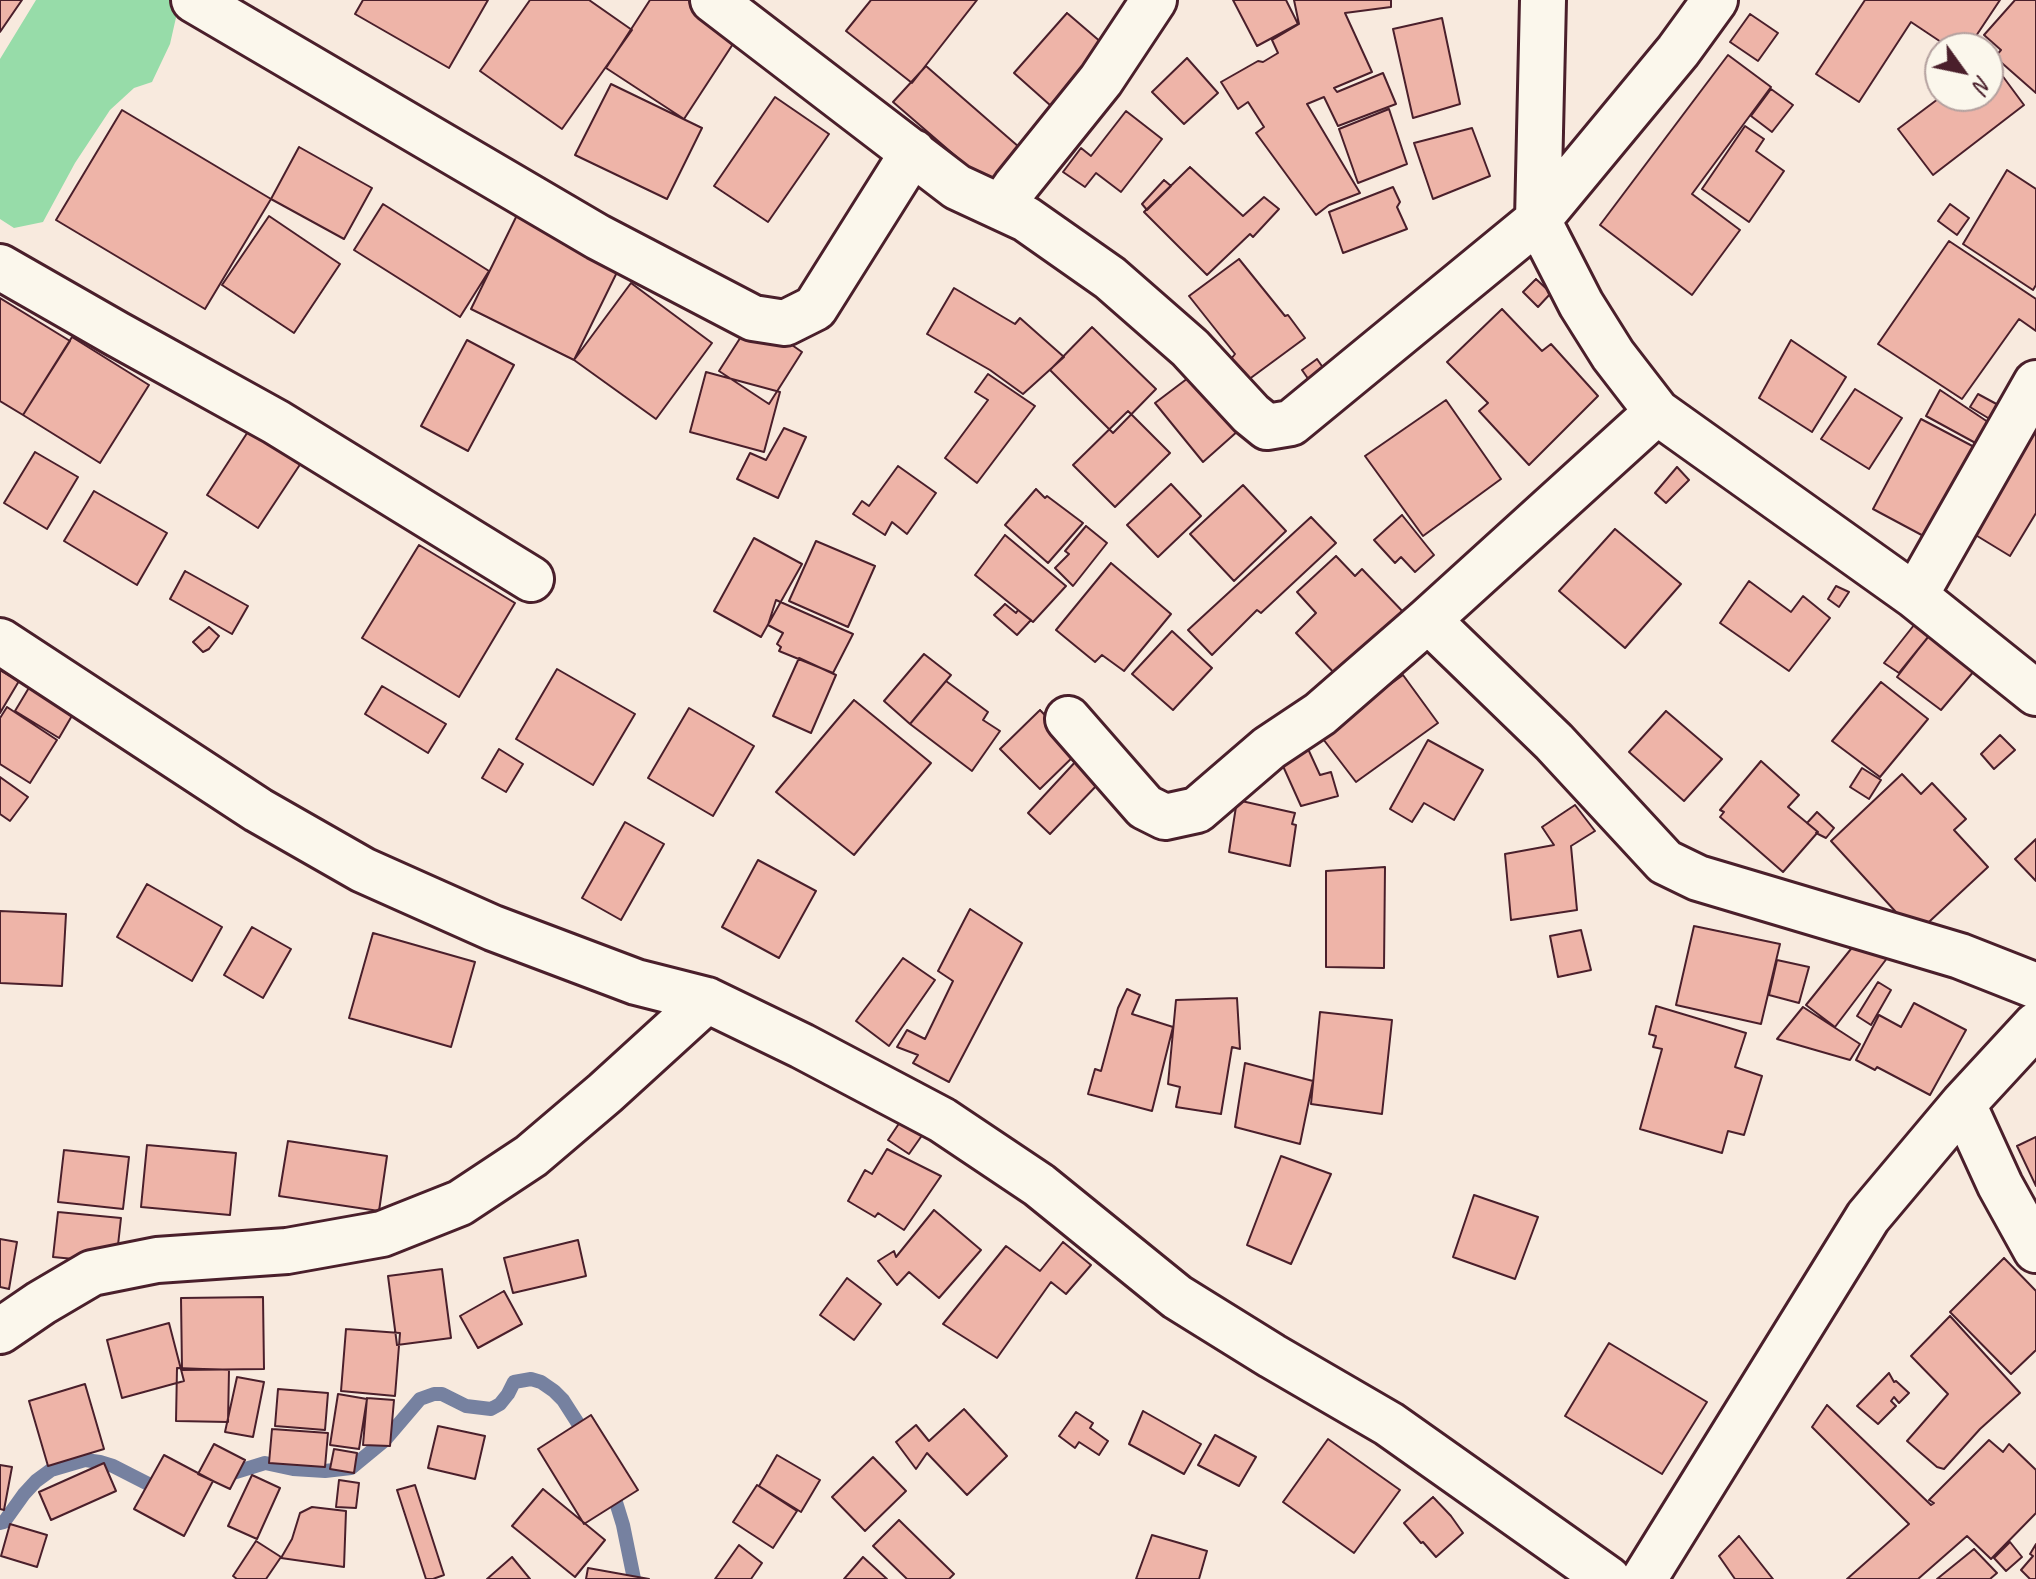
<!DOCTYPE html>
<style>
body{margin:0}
#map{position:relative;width:2036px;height:1579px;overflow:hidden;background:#f8eade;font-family:Caveat,sans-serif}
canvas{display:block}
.north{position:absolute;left:1924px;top:32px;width:80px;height:80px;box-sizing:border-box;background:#fbf7ec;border:2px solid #b4a19f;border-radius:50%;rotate:123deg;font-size:22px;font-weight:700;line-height:32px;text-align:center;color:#4a1f2b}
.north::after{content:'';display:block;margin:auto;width:28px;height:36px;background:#4a1f2b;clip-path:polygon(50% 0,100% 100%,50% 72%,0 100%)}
</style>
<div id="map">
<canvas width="2036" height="1579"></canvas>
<div class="north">N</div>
</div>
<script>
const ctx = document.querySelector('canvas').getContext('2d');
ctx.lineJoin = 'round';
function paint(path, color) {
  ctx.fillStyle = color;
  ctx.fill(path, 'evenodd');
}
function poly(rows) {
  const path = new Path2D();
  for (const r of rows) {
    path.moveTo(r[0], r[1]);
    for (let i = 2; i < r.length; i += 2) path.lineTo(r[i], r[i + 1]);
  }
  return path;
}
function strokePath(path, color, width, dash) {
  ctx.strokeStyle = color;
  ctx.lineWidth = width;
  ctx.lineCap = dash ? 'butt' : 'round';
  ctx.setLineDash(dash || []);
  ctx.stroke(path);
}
paint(poly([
 [36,0,180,0,170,44,152,82,134,88,110,110,75,163,43,222,14,228,0,219,0,59]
]), '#97dca9');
strokePath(poly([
 [223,1476,265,1463,293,1469,325,1471,351,1468,385,1440,420,1399,434,1394,442,1394,466,1406,491,1409,500,1404,508,1394,514,1382,531,1379,541,1382,554,1391,563,1400,588,1439],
 [611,1486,623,1525,634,1579],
 [0,1523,4,1522,24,1494,36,1481,51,1470,85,1460,100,1462,113,1466,164,1492]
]), '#7681a0', 14);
const building = poly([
 [0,0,22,0,0,32,0,0],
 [363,0,488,0,449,68,355,14,363,0],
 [530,0,589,0,632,30,562,129,480,71,530,0],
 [650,0,710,0,746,24,684,119,606,68,650,0],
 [871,0,977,0,912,83,846,31,871,0],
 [1233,0,1286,0,1298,24,1257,46,1233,0],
 [1294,0,1391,0,1391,7,1345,13,1372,72,1334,88,1337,92,1383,73,1396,104,1338,126,1324,97,1307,104,1360,193,1329,205,1316,215,1256,133,1264,127,1248,102,1238,109,1221,82,1258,61,1263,62,1278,53,1272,40,1299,24,1294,0],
 [1865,0,2000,0,1968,48,1950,48,1911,22,1859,102,1816,74,1865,0],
 [2015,0,2036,0,2036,93,1995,57,2001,50,1984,35,2015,0],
 [1067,13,1123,61,1069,122,1014,73,1067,13],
 [1750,14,1778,33,1758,61,1730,42,1750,14],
 [1442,18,1460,104,1413,118,1393,29,1442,18],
 [1728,55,1771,87,1692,194,1740,230,1692,295,1600,225,1728,55],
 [1187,58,1218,93,1184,124,1152,92,1187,58],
 [1990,59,2024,105,1933,175,1898,129,1942,96,1988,96,1988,61,1990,59],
 [926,66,1027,154,996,191,893,102,926,66],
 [611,84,702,128,667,199,575,155,611,84],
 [1771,89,1793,105,1772,132,1751,116,1771,89],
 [775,97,829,134,768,222,714,186,775,97],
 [1389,109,1407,164,1358,183,1339,129,1389,109],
 [122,110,271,199,205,309,56,220,122,110],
 [1126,111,1162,139,1121,192,1096,173,1085,187,1063,172,1081,148,1091,156,1126,111],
 [1745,126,1764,139,1756,151,1784,171,1749,222,1702,189,1745,126],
 [1472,128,1490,176,1433,199,1414,143,1472,128],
 [299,147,372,188,344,239,271,199,299,147],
 [1190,167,1243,216,1264,197,1279,209,1253,237,1250,234,1207,275,1144,212,1190,167],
 [2007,170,2036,189,2036,285,2033,290,1963,244,2007,170],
 [1164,180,1171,186,1147,210,1142,204,1164,180],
 [1393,187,1400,202,1397,207,1407,229,1343,253,1329,212,1393,187],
 [383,204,489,271,460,317,354,250,383,204],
 [1950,204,1969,218,1957,235,1938,221,1950,204],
 [520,209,623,260,574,360,471,309,520,209],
 [269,216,340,264,294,333,222,285,269,216],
 [1949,241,2036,299,2036,331,2019,319,1962,399,1878,344,1949,241],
 [1239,259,1285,316,1288,315,1305,338,1248,380,1231,359,1235,354,1189,296,1239,259],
 [1536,279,1551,293,1538,307,1523,292,1536,279],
 [631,283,712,343,656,419,574,360,631,283],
 [954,288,1015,324,1020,318,1064,357,1023,394,990,370,927,334,954,288],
 [0,298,70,341,23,415,0,401,0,298],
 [1502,309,1542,351,1551,344,1598,396,1529,465,1479,411,1488,403,1447,362,1502,309],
 [753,318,802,352,769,404,719,371,753,318],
 [1092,327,1156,389,1113,433,1050,370,1092,327],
 [72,337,149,385,100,463,23,415,72,337],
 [467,340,514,365,468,451,421,426,467,340],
 [1791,340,1846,377,1812,432,1759,398,1791,340],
 [1317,359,1333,382,1318,393,1302,370,1317,359],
 [706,372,780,392,764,452,690,432,706,372],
 [988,374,1035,406,977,483,945,458,988,400,975,392,988,374],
 [1192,375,1239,430,1203,462,1155,403,1192,375],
 [1855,389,1902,418,1869,469,1821,439,1855,389],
 [1940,390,1991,424,1981,446,1926,416,1940,390],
 [1978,394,2002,407,1993,421,1970,407,1978,394],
 [1446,400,1501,479,1423,536,1365,456,1446,400],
 [1128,411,1170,453,1115,507,1073,465,1128,411],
 [1921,419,1980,450,1931,540,1873,509,1921,419],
 [2036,421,2036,513,2010,556,1969,531,2036,421],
 [251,427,303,460,258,528,207,495,251,427],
 [784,428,806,437,778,498,737,479,750,453,766,460,784,428],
 [35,452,78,477,47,529,4,503,35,452],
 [898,466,936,493,907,534,892,522,885,535,853,514,862,501,869,506,898,466],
 [1677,467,1689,480,1666,503,1655,493,1677,467],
 [1171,484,1201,516,1158,557,1127,525,1171,484],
 [1243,485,1286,531,1234,581,1190,534,1243,485],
 [1036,489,1045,498,1047,496,1083,523,1048,563,1005,525,1036,489],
 [94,491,167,533,137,585,64,541,94,491],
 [1402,515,1434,555,1415,572,1401,557,1395,563,1374,540,1402,515],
 [1311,517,1336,543,1261,613,1257,610,1212,655,1188,630,1311,517],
 [1086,526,1107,543,1073,586,1055,568,1069,554,1065,551,1086,526],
 [1615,529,1681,584,1625,648,1559,591,1615,529],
 [1005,535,1066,586,1033,622,975,575,1005,535],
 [754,538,802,564,761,637,714,611,754,538],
 [816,541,875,566,848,627,789,601,816,541],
 [419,545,515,603,459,697,362,638,419,545],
 [1336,556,1355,576,1362,569,1406,615,1338,677,1296,633,1316,613,1297,592,1336,556],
 [1111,563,1171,614,1124,671,1102,655,1095,662,1056,630,1111,563],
 [185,571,248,606,232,634,170,599,185,571],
 [1749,581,1791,612,1803,596,1830,618,1789,671,1720,623,1749,581],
 [1836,586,1849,592,1839,607,1828,599,1836,586],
 [776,600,853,634,833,673,779,651,781,647,777,644,783,633,768,625,776,600],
 [1005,604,1016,613,1018,610,1031,620,1017,635,994,615,1005,604],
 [1918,620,1933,631,1899,673,1884,663,1918,620],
 [209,627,219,636,209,649,203,652,193,642,209,627],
 [1934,629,1980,664,1941,710,1897,677,1934,629],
 [1172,631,1212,668,1173,710,1132,674,1172,631],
 [924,654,951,675,910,724,884,701,924,654],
 [799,658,836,675,811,733,773,716,799,658],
 [557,669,635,714,593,785,516,739,557,669],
 [0,670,19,681,0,713,0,670],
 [1403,675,1438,723,1356,782,1320,735,1403,675],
 [36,676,80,702,59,738,15,711,36,676],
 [946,681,988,712,983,720,1000,731,972,771,910,724,946,681],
 [1881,682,1928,719,1880,777,1832,741,1881,682],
 [382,686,446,724,428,753,365,714,382,686],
 [854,700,931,763,854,855,776,792,854,700],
 [7,707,57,740,30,783,0,764,0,718,7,707],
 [689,708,754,746,713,816,648,778,689,708],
 [1040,710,1079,751,1040,789,1000,749,1040,710],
 [1666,711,1722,759,1684,801,1629,752,1666,711],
 [2000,735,2015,750,1994,769,1981,754,2000,735],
 [1303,738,1320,775,1331,772,1338,796,1301,806,1278,755,1303,738],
 [1428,740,1483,770,1454,820,1424,803,1412,822,1390,809,1428,740],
 [499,749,523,764,506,792,482,778,499,749],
 [1077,760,1099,783,1050,834,1028,813,1077,760],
 [1761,761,1799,795,1788,807,1818,832,1783,872,1720,817,1724,812,1720,810,1761,761],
 [1862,768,1881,780,1869,799,1850,787,1862,768],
 [1902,774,1921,794,1932,783,1966,819,1954,830,1988,867,1916,934,1831,841,1902,774],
 [0,777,28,797,10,821,0,814,0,777],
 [1237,800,1295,813,1292,824,1296,825,1290,866,1229,852,1237,800],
 [1575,805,1595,831,1571,846,1577,910,1511,920,1505,854,1554,845,1542,827,1575,805],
 [1817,812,1834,828,1826,838,1816,833,1818,832,1807,823,1817,812],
 [625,822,664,844,621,920,582,898,625,822],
 [2036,839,2036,881,2015,859,2036,839],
 [758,860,816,891,779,958,722,927,758,860],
 [1385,867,1384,968,1326,967,1326,871,1385,867],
 [147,884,222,927,192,981,117,937,147,884],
 [970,909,1022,943,949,1082,913,1063,918,1055,897,1047,907,1030,925,1039,953,981,938,971,970,909],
 [0,911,66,914,62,986,0,983,0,911],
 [1694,926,1780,944,1761,1024,1676,1005,1694,926],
 [252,927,291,949,263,998,224,975,252,927],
 [1581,930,1591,970,1558,977,1550,936,1581,930],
 [373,933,475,962,451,1047,349,1018,373,933],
 [1859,939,1894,949,1835,1027,1806,1005,1859,939],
 [903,958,935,980,889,1046,856,1021,903,958],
 [1777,960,1809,967,1799,1003,1769,995,1777,960],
 [1878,982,1891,990,1871,1025,1857,1016,1878,982],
 [1127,989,1140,995,1132,1014,1173,1027,1152,1111,1088,1094,1095,1069,1101,1071,1118,1008,1127,989],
 [1237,998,1240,1049,1232,1047,1221,1114,1176,1107,1180,1087,1168,1084,1176,1000,1237,998],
 [1914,1003,1966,1030,1930,1095,1877,1067,1875,1070,1856,1060,1879,1015,1901,1027,1914,1003],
 [1656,1006,1746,1033,1735,1067,1762,1076,1744,1135,1728,1131,1722,1153,1640,1129,1662,1049,1653,1047,1656,1036,1649,1034,1656,1006],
 [1803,1007,1860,1044,1850,1060,1777,1039,1803,1007],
 [1320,1012,1392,1020,1382,1114,1311,1104,1320,1012],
 [1245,1063,1313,1081,1300,1144,1235,1127,1245,1063],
 [902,1119,923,1134,909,1154,888,1140,902,1119],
 [2036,1137,2036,1186,2017,1146,2036,1137],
 [288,1141,387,1156,379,1211,279,1196,288,1141],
 [147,1145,236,1153,230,1215,141,1207,147,1145],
 [887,1149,941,1176,904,1230,878,1213,875,1217,848,1201,865,1170,872,1174,887,1149],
 [64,1150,129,1157,123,1209,58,1202,64,1150],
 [1281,1156,1331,1174,1291,1264,1247,1245,1281,1156],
 [1474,1195,1538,1217,1515,1279,1453,1257,1474,1195],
 [934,1210,981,1250,939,1298,909,1272,897,1285,878,1261,894,1251,896,1257,934,1210],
 [58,1212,121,1218,116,1263,53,1257,58,1212],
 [0,1239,17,1242,9,1289,0,1287,0,1239],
 [578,1240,586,1276,513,1293,504,1258,578,1240],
 [1063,1242,1091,1265,1066,1294,1051,1282,997,1358,943,1324,1006,1246,1040,1271,1063,1242],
 [2004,1258,2036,1291,2036,1350,2011,1374,1950,1312,2004,1258],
 [442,1269,451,1338,397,1345,388,1276,442,1269],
 [847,1278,881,1304,854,1340,820,1315,847,1278],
 [504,1291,522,1324,478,1348,460,1316,504,1291],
 [263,1297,264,1369,182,1370,181,1298,263,1297],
 [1950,1316,2020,1393,1980,1429,1944,1469,1937,1467,1907,1441,1948,1394,1911,1356,1950,1316],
 [169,1323,184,1381,122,1398,107,1340,169,1323],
 [346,1329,400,1333,395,1396,341,1391,346,1329],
 [1609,1343,1707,1402,1662,1474,1565,1416,1609,1343],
 [177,1368,229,1370,228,1422,176,1421,177,1368],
 [1889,1373,1894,1382,1896,1381,1909,1393,1899,1403,1894,1397,1891,1401,1896,1406,1878,1424,1857,1406,1889,1373],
 [237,1377,264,1382,253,1437,225,1432,237,1377],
 [85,1384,104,1449,48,1466,29,1401,85,1384],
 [278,1389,328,1393,325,1430,275,1426,278,1389],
 [338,1394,367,1399,359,1449,330,1445,338,1394],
 [367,1398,394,1400,390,1446,363,1445,367,1398],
 [1827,1405,1931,1505,1934,1503,1929,1500,1989,1440,2003,1452,2009,1444,2036,1470,2036,1513,1991,1559,1967,1536,1918,1579,1847,1579,1909,1524,1812,1427,1827,1405],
 [964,1409,1007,1456,967,1495,927,1453,916,1469,896,1442,916,1425,929,1441,964,1409],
 [1143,1411,1201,1444,1184,1474,1129,1444,1143,1411],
 [1076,1412,1093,1423,1090,1428,1108,1441,1099,1455,1079,1442,1075,1448,1059,1436,1076,1412],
 [591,1415,638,1490,584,1524,538,1449,591,1415],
 [438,1426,485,1436,475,1479,428,1468,438,1426],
 [272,1429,328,1433,325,1467,269,1463,272,1429],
 [1215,1435,1256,1457,1239,1486,1198,1465,1215,1435],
 [1328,1439,1400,1490,1354,1553,1283,1502,1328,1439],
 [214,1444,245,1460,230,1489,198,1474,214,1444],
 [334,1449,357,1453,354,1473,330,1469,334,1449],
 [164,1455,213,1481,184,1536,134,1509,164,1455],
 [777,1455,820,1480,801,1512,759,1486,777,1455],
 [873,1457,906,1491,865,1531,832,1497,873,1457],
 [104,1463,116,1491,51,1520,39,1492,104,1463],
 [0,1465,12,1467,4,1510,0,1509,0,1465],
 [252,1475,280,1488,257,1539,228,1526,252,1475],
 [339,1480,359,1483,356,1508,336,1507,339,1480],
 [415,1485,444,1575,433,1579,426,1579,397,1490,415,1485],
 [757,1485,797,1511,773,1548,733,1522,757,1485],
 [543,1489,605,1540,575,1577,512,1526,543,1489],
 [1433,1497,1451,1516,1463,1533,1436,1557,1423,1542,1421,1543,1404,1523,1433,1497],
 [312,1507,346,1511,344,1567,281,1558,292,1539,300,1513,312,1507],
 [899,1520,954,1574,949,1579,907,1579,873,1546,899,1520],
 [10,1524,47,1535,37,1567,1,1556,10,1524],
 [1152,1535,1207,1551,1199,1579,1136,1579,1152,1535],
 [1739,1536,1773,1579,1735,1579,1719,1556,1739,1536],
 [256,1541,281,1557,266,1579,237,1579,233,1576,256,1541],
 [2010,1542,2022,1557,2006,1571,1994,1558,2010,1542],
 [2036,1544,2036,1579,2030,1579,2021,1570,2033,1556,2030,1554,2036,1544],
 [739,1545,762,1563,751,1579,715,1579,739,1545],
 [1974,1549,1997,1573,1990,1579,1937,1579,1974,1549],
 [512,1557,530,1579,487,1579,512,1557],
 [863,1557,887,1579,844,1579,863,1557],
 [588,1568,649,1579,586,1579,588,1568]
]);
paint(building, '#eeb4a8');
strokePath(building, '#4a1f2b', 2);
const street = poly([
 [194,0,598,237,753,318,785,323,815,308,913,152],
 [713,0,957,187,1026,219,1110,278,1190,348,1251,414,1267,427,1291,423,1538,220,1581,304,1613,355,1657,412,1915,596,2036,693],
 [1543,0,1538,220,1678,51,1715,0],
 [1001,207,1015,187,1101,80,1154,0],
 [0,267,117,334,276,422,531,579],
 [1915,596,2036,383],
 [1428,620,1554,742,1665,862,1698,878,1960,956,2036,986],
 [0,641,258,810,363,870,493,928,636,982,707,1000,802,1046,942,1120,1039,1185,1177,1297,1272,1356,1389,1424,1608,1579],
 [1068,719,1145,807,1165,817,1197,810,1269,748,1320,714,1428,620,1657,412],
 [1963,1104,2000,1185,2036,1250],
 [0,1331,41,1303,92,1273,157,1260,287,1251,382,1234,460,1203,531,1156,605,1093,707,1000],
 [1644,1579,1868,1217,1963,1104,2036,1025]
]);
strokePath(street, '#4a1f2b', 50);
strokePath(street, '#fbf7ec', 44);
</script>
